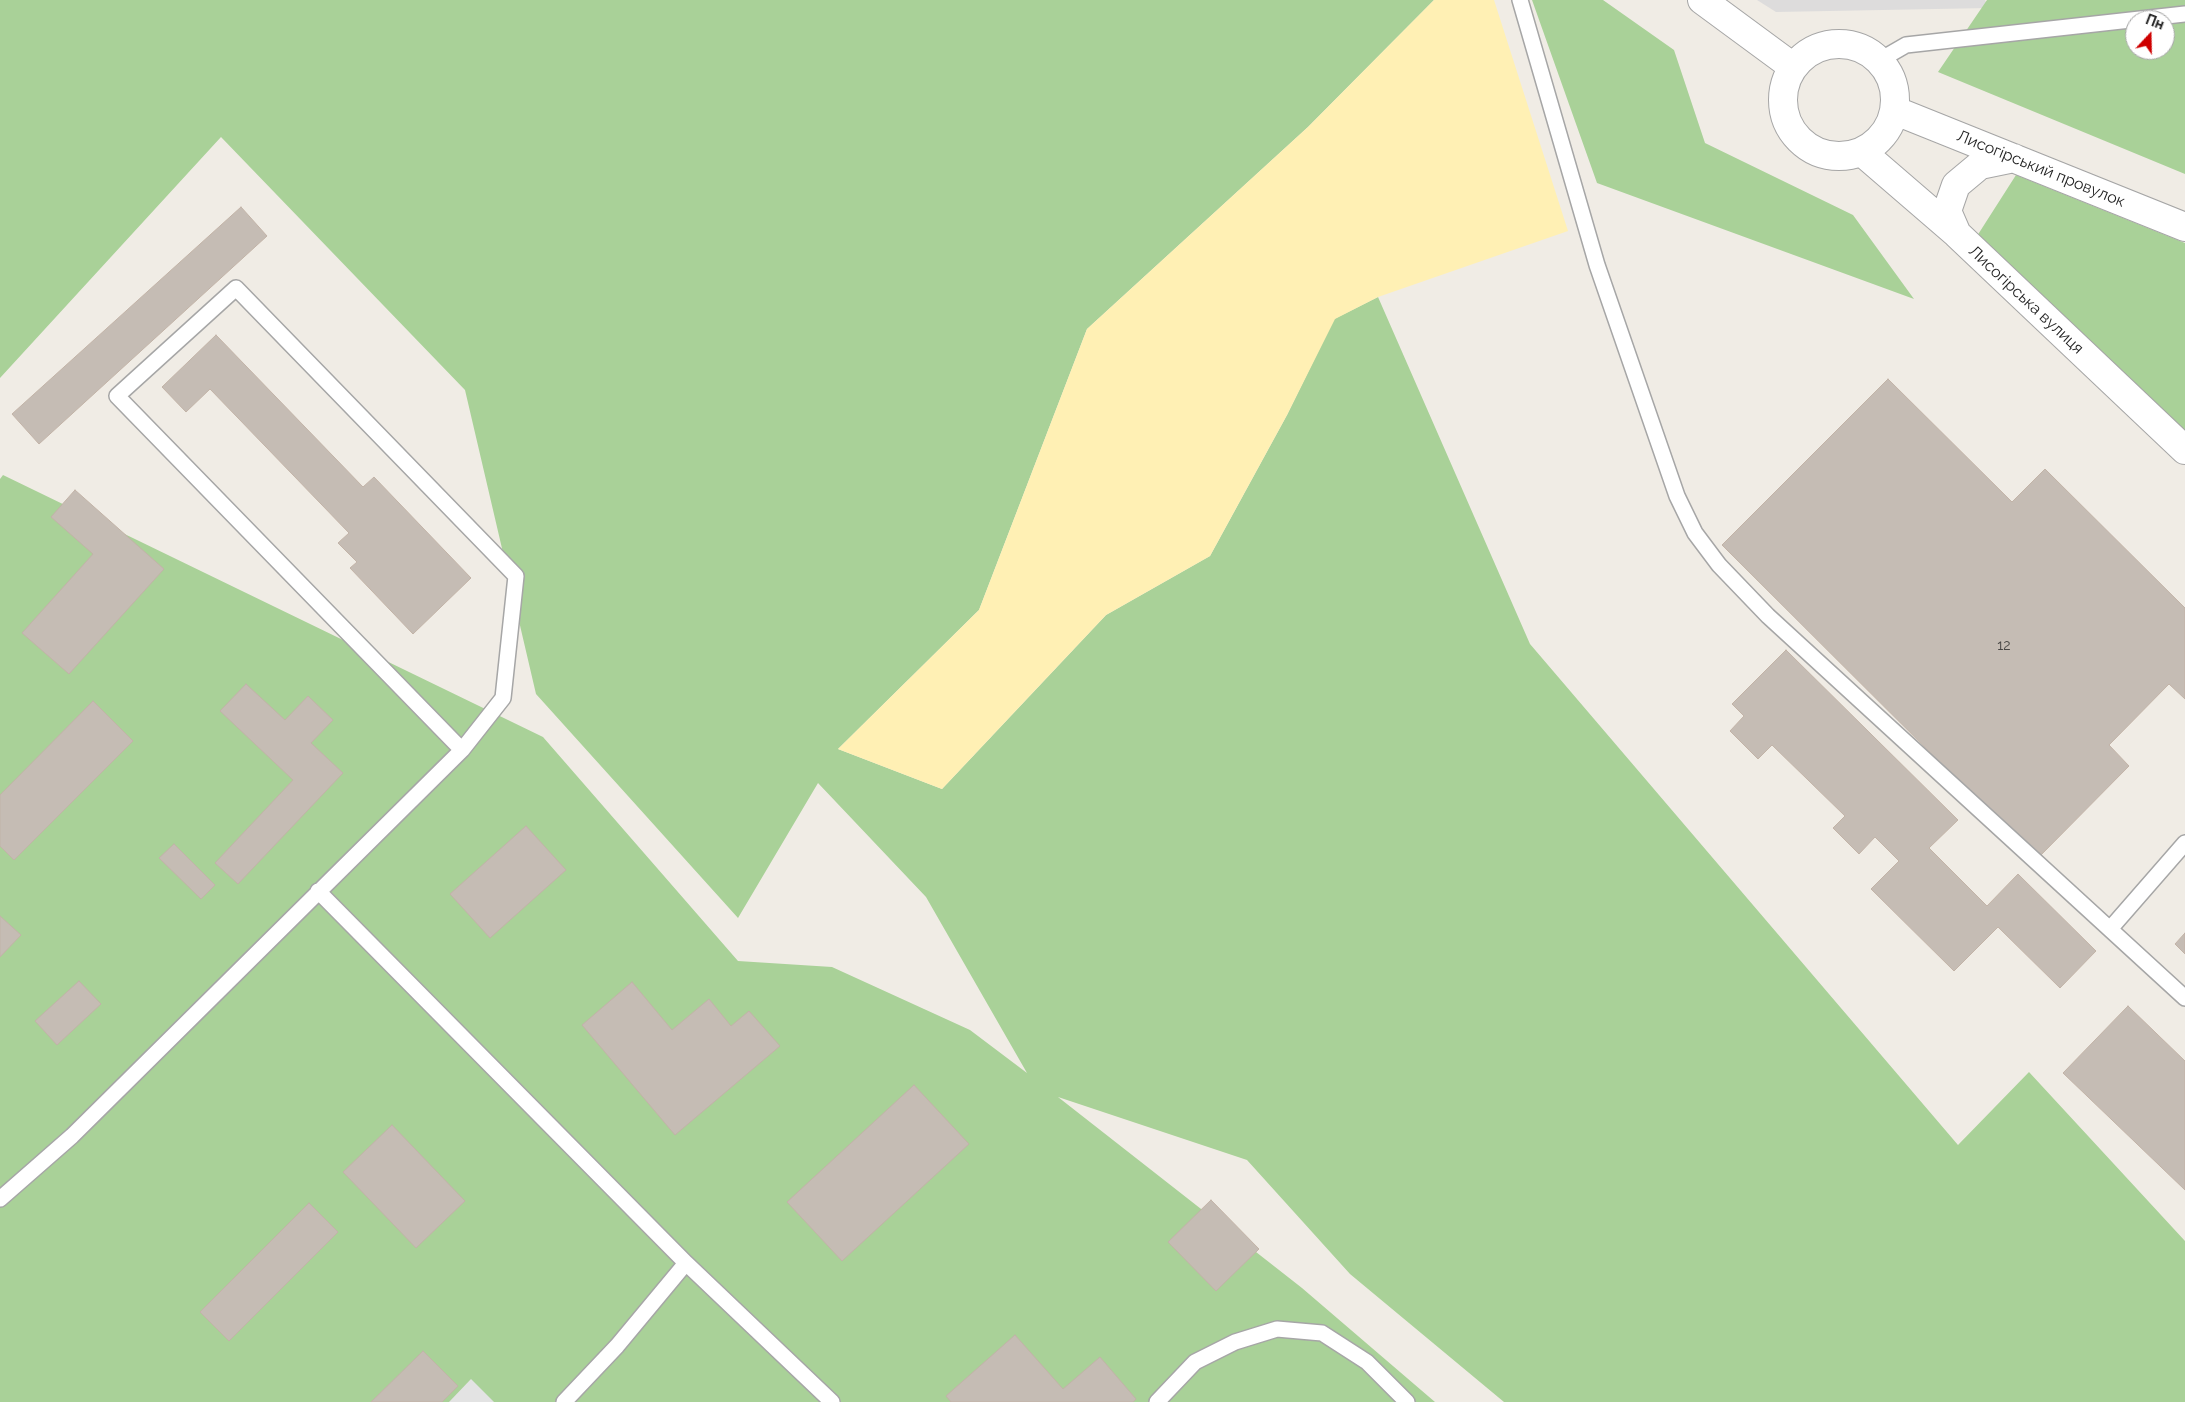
<!DOCTYPE html>
<meta charset="utf-8">
<style>
body{margin:0}
#map{position:relative;width:2185px;height:1402px;overflow:hidden;background:#f0ece5;font-family:Raleway,sans-serif}
canvas{display:block}
.north{position:absolute;left:2125px;top:10px;width:50px;height:50px;box-sizing:border-box;background:#fff;border:1px solid #a5a5a5;border-radius:50%;rotate:21deg;font-size:14px;font-weight:700;line-height:20px;text-align:center;color:#1f1f1f}
.north::after{content:'';display:block;margin:auto;width:18px;height:22px;background:#ce0000;clip-path:polygon(50% 0,100% 100%,50% 72%,0 100%)}
</style>
<div id="map">
<canvas width="2185" height="1402"></canvas>
<div class="north">Пн</div>
</div>
<script>
const ctx = document.querySelector('canvas').getContext('2d');
ctx.lineJoin = 'round';
function paint(path, color) {
  ctx.fillStyle = color;
  ctx.fill(path, 'evenodd');
}
function poly(rows) {
  const path = new Path2D();
  for (const r of rows) {
    if (r.length === 3) {
      path.moveTo(r[0] + r[2], r[1]);
      path.arc(r[0], r[1], r[2], 0, 2 * Math.PI);
      continue;
    }
    path.moveTo(r[0], r[1]);
    for (let i = 2; i < r.length; i += 2) path.lineTo(r[i], r[i + 1]);
  }
  return path;
}
function strokePath(path, color, width, dash) {
  ctx.strokeStyle = color;
  ctx.lineWidth = width;
  ctx.lineCap = dash ? 'butt' : 'round';
  ctx.setLineDash(dash || []);
  ctx.stroke(path);
}
function drawText(font, color, halo, rows, align = 'center') {
  ctx.font = font + ' Raleway,sans-serif';
  ctx.lineWidth = 5;
  ctx.setLineDash([]);
  ctx.textBaseline = 'middle';
  ctx.strokeStyle = halo;
  ctx.fillStyle = color;
  for (const [text, x, y, turn = 0] of rows) {
    ctx.save();
    ctx.translate(x, y);
    ctx.rotate((+turn || 0) * Math.PI / 180);
    ctx.textAlign = isNaN(turn) ? turn : align;
    if (halo) ctx.strokeText(text, 0, 0);
    ctx.fillText(text, 0, 0);
    ctx.restore();
  }
}
paint(poly([
 [1757,0,1985,0,1989,8,1776,12]
]), '#dddcdc');
paint(poly([
 [0,0,1434,0,1308,127,1087,329,979,610,838,749,942,789,1106,615,1210,556,1287,415,1334,319,1378,297,1530,644,1958,1145,2029,1072,2185,1241,2185,1402,1504,1402,1350,1274,1247,1160,1058,1097,1302,1288,1435,1402,0,1402,0,479,3,475,543,737,738,961,832,967,970,1030,1027,1073,926,897,818,783,738,918,536,694,465,390,221,137,0,378],
 [1532,0,1603,0,1674,50,1705,143,1853,215,1914,299,1597,183],
 [1987,0,2185,0,2185,174,1938,72],
 [2135,20,2165,20,2165,50,2135,50],
 [2016,175,2185,243,2185,438,1970,247]
]), '#a9d198');
paint(poly([
 [1434,0,1494,0,1568,231,1378,297,1335,319,1287,415,1210,556,1106,615,942,789,838,749,979,610,1087,329,1308,127]
]), '#fff0b4');
paint(poly([
 [471,1379,494,1402,449,1402]
]), '#e3e3e3');
const building = poly([
 [241,207,267,236,39,444,12,414,241,207],
 [216,335,363,487,374,477,471,578,413,634,350,568,357,562,338,543,349,533,210,389,186,412,162,387,216,335],
 [1888,379,2012,502,2045,469,2185,608,2185,699,2169,684,2109,745,2129,766,2037,859,1722,545,1888,379],
 [75,490,164,569,69,674,22,633,93,554,51,517,75,490],
 [1786,650,1958,820,1929,848,1987,906,2018,874,2096,951,2060,988,1998,927,1954,971,1871,889,1899,861,1875,837,1859,854,1833,828,1845,816,1772,745,1758,759,1730,731,1744,716,1732,704,1786,650],
 [246,684,285,720,308,696,333,720,311,743,343,773,238,884,215,863,293,780,220,711,246,684],
 [93,701,133,741,14,860,0,846,0,795,93,701],
 [526,826,566,870,490,938,450,894,526,826],
 [174,844,215,885,201,899,159,858,174,844],
 [0,916,21,935,0,957,0,916],
 [2185,933,2185,954,2175,944,2185,933],
 [79,981,101,1004,57,1045,35,1021,79,981],
 [632,982,672,1030,709,999,731,1026,749,1011,780,1046,675,1135,582,1025,632,982],
 [2128,1006,2185,1061,2185,1190,2063,1073,2128,1006],
 [914,1085,969,1144,842,1261,787,1202,914,1085],
 [392,1125,465,1201,416,1248,343,1172,392,1125],
 [1211,1200,1259,1249,1216,1291,1168,1242,1211,1200],
 [309,1203,338,1232,229,1341,200,1312,309,1203],
 [1015,1335,1063,1389,1100,1357,1136,1399,1133,1402,951,1402,946,1396,1015,1335],
 [423,1351,458,1386,442,1402,371,1402,423,1351]
]);
paint(building, '#c5bcb4');
strokePath(building, '#c2b3a7', 1);
const service = poly([
 [1520,0,1597,265,1677,496,1695,533,1719,565,1768,616,2185,998],
 [1880,60,1906,45,2185,14],
 [318,891,686,1263],
 [2110,929,2185,843],
 [0,1199,72,1136,462,750,503,698,516,576,236,288,117,396,462,750],
 [564,1402,617,1346,686,1263,832,1402],
 [1157,1402,1195,1362,1235,1342,1277,1329,1322,1333,1367,1362,1407,1402]
]);
const minor = poly([
 [1702,0,1793,67],
 [1839,100,56],
 [1896,111,2185,227],
 [1863,153,1957,234,2185,450],
 [1957,234,1947,211,1956,185,1980,165,2014,158]
]);
strokePath(service, '#a6a6a6', 18);
strokePath(minor, '#a6a6a6', 30);
strokePath(service, '#fff', 15);
strokePath(minor, '#fff', 28);
drawText('14px', '#484644', null, [
 ["12",2004,646]
]);
drawText('16px', '#1f1f1f', '#fff', [
 ["Лисогірський провулок",2041,169,22],
 ["Лисогірська вулиця",2026,300,43]
]);
</script>
